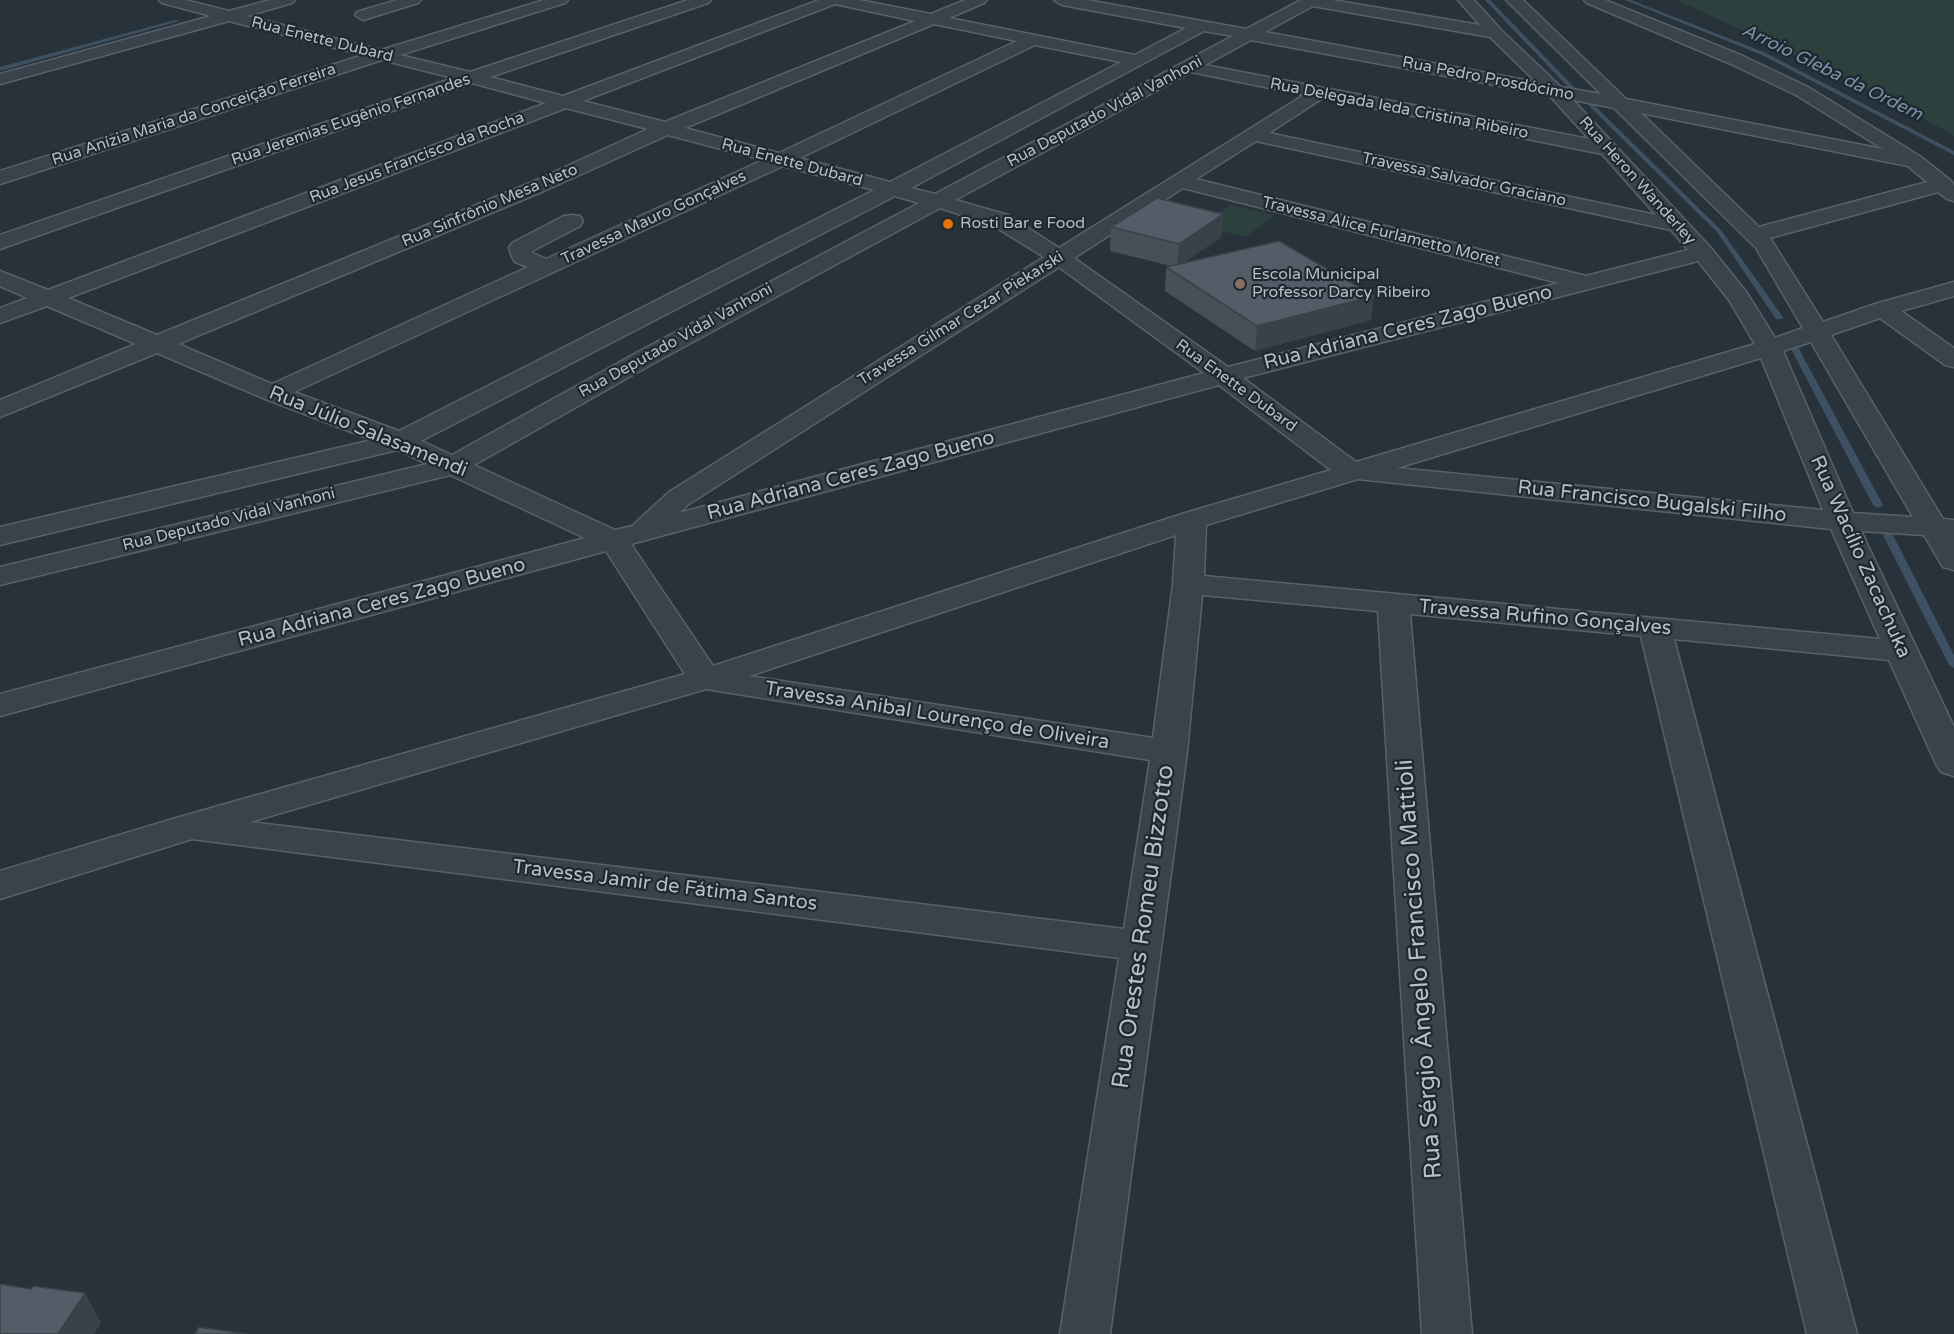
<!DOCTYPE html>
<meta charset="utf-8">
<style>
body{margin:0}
canvas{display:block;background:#27323b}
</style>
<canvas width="1954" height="1334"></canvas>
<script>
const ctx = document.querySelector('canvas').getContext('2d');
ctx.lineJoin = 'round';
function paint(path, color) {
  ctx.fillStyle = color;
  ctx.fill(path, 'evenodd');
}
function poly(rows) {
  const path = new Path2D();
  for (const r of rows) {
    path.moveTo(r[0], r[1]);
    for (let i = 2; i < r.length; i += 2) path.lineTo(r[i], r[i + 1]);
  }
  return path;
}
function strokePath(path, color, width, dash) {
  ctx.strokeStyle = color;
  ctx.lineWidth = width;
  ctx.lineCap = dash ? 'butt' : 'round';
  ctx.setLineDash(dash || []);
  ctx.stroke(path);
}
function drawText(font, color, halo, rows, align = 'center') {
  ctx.font = font + ' "Varela Round",sans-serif';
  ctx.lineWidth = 4.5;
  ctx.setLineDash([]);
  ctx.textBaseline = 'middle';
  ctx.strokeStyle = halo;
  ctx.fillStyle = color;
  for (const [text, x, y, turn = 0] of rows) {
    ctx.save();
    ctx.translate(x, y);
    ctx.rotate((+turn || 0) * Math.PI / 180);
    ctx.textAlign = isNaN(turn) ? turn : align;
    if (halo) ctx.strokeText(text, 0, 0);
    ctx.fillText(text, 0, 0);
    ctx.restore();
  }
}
paint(poly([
 [1677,0,1954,0,1954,136,1890,99],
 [1231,205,1275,215,1246,237,1201,226]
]), '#2c403e');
paint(poly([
 [1485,0,1490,0,1574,87,1574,89,1570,89,1485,0],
 [1625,0,1631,0,1766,53,1954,151,1954,155,1762,55,1625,0],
 [175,20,180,21,0,71,0,67,175,20],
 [1589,104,1593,104,1721,230,1783,317,1782,319,1776,319,1717,232,1589,106,1589,104],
 [1792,347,1798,347,1799,349,1883,505,1881,507,1878,508,1873,505,1791,349,1792,347],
 [1888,532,1893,535,1954,655,1954,668,1949,665,1883,535,1888,532]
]), '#3e5162');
const minor = poly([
 [159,0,185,0,229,11,270,0,295,0,292,3,247,16,381,50,544,0,568,0,565,3,400,55,470,72,688,0,711,0,708,3,490,77,563,96,819,0,859,0,931,14,965,0,987,0,984,3,949,18,1135,55,1186,28,1062,5,1054,0,1087,0,1246,29,1301,0,1332,0,1480,25,1458,0,1474,0,1501,30,1561,87,1601,94,1506,0,1523,0,1626,99,1883,149,1796,95,1731,64,1587,3,1584,0,1605,0,1743,56,1808,87,1921,157,1950,180,1954,185,1954,201,1947,199,1938,192,1770,238,1823,322,1875,304,1954,282,1954,296,1901,311,1954,348,1954,367,1945,365,1880,318,1831,335,1943,519,1954,520,1954,570,1943,567,1924,535,1861,531,1954,727,1954,776,1941,772,1936,764,1889,660,1674,639,1857,1334,1807,1334,1641,636,1410,614,1472,1334,1422,1334,1378,611,1202,595,1187,752,1110,1334,1060,1334,1119,958,192,839,0,899,0,871,176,818,685,674,606,551,0,716,0,694,585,538,450,475,0,585,0,567,427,464,397,450,0,545,0,527,372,440,263,398,157,353,0,417,0,400,136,344,47,306,0,323,0,308,27,298,0,286,0,271,48,290,546,103,472,83,0,249,0,235,453,78,382,60,0,184,0,171,363,55,229,21,0,84,0,74,211,16,162,3,159,0],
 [835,4,915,21,665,122,583,101,835,4],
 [1313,6,1490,37,1536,82,1265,32,1313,6],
 [934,24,1017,41,779,153,685,128,934,24],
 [1204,31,1233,36,935,194,911,188,1204,31],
 [1251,40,1549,95,1589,139,1205,65,1251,40],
 [1035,45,1121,62,890,182,800,158,1035,45],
 [1191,72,1304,95,1059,248,1008,215,955,200,1191,72],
 [1323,98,1602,154,1656,215,1269,133,1323,98],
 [1573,100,1614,108,1756,248,1803,328,1775,338,1747,293,1711,248,1573,100],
 [566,108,648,129,530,183,157,335,68,298,566,108],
 [1641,113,1908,166,1927,182,1759,227,1641,113],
 [668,135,763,160,546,259,533,253,532,251,580,226,583,221,580,216,572,215,564,216,512,243,509,248,512,257,515,262,528,267,272,384,178,344,544,191,668,135],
 [1256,141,1671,230,1688,250,1586,276,1196,179,1256,141],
 [783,166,874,190,399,431,294,392,783,166],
 [1183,188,1559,283,1228,367,1074,258,1183,188],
 [895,196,919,203,636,353,452,455,421,441,895,196],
 [940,208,992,225,1044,257,669,492,632,526,615,530,474,465,654,363,940,208],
 [1698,261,1729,300,1755,344,1356,462,1243,378,1698,261],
 [1059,267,1204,373,679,513,689,504,1059,267],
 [1811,342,1913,517,1853,513,1783,351,1811,342],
 [1761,358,1823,510,1397,468,1761,358],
 [1219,385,1331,470,1182,514,713,666,631,544,1219,385],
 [1358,479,1831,529,1880,639,1204,576,1206,525,1358,479],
 [1176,535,1173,584,1153,738,749,676,1176,535],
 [706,689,1150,760,1124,929,250,822,706,689],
 [397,0,421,0,418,3,363,20,355,15,357,12,397,0]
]);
strokePath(minor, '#586169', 3);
paint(minor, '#3a434b');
paint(poly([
 [1223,214,1221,237,1183,263,1371,320,1255,351,1165,291,1166,267,1171,266,1110,251,1111,227]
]), '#475059');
paint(poly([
 [1223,214,1221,237,1177,268,1179,244],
 [1374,296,1371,320,1255,351,1257,326],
 [85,1293,101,1323,94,1334,58,1334]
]), '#394149');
const building = poly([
 [1157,198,1223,214,1179,244,1111,227,1157,198],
 [1279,241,1374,296,1257,326,1166,267,1279,241],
 [0,1284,31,1289,33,1286,85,1293,58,1334,0,1334,0,1284],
 [199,1327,247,1334,195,1334,199,1327]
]);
paint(building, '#525d68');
strokePath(building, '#394149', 1.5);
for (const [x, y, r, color] of [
 [948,224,6,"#e8710a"],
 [1240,284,6,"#8d6e63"]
]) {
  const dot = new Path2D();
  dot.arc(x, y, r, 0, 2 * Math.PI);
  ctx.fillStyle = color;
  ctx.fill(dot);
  strokePath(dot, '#1f2830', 2);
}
drawText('16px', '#b6bec7', '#1f2830', [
 ["Rua Enette Dubard",322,40,14],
 ["Rua Pedro Prosdócimo",1488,79,11],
 ["Rua Delegada Ieda Cristina Ribeiro",1399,109,11],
 ["Rua Deputado Vidal Vanhoni",1105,112,-28],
 ["Rua Anízia Maria da Conceição Ferreira",194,115,-18],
 ["Rua Jeremias Eugênio Fernandes",351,120,-19],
 ["Rua Jesus Francisco da Rocha",417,158,-21],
 ["Rua Enette Dubard",792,163,15],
 ["Travessa Salvador Graciano",1464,180,12],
 ["Rua Heron Wanderley",1637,181,48],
 ["Rua Sinfrônio Mesa Neto",490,206,-23],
 ["Travessa Mauro Gonçalves",654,218,-25],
 ["Travessa Alice Furlametto Moret",1381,232,14],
 ["Travessa Gilmar Cezar Piekarski",961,319,-32],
 ["Rua Deputado Vidal Vanhoni",676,341,-29],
 ["Rua Enette Dubard",1236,386,36],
 ["Rua Deputado Vidal Vanhoni",229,520,-14]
]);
drawText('16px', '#b6bec7', '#1f2830', [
 ["Rosti Bar e Food",960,224],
 ["Escola Municipal",1252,275],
 ["Professor Darcy Ribeiro",1252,293]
], 'left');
drawText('italic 18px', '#7a92a6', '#1f2830', [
 ["Arroio Gleba da Ordem",1832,73,26]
]);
drawText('20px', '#b6bec7', '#1f2830', [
 ["Rua Adriana Ceres Zago Bueno",1408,328,-14],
 ["Rua Júlio Salasamendi",368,432,22],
 ["Rua Adriana Ceres Zago Bueno",851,476,-15],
 ["Rua Francisco Bugalski Filho",1652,502,6],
 ["Rua Wacílio Zacachuka",1860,557,66],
 ["Rua Adriana Ceres Zago Bueno",382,603,-15],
 ["Travessa Rufino Gonçalves",1545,618,5],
 ["Travessa Anibal Lourenço de Oliveira",937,716,9],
 ["Travessa Jamir de Fátima Santos",665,886,7]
]);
drawText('24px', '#b6bec7', '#1f2830', [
 ["Rua Orestes Romeu Bizzotto",1144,927,-82],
 ["Rua Sérgio Ângelo Francisco Mattioli",1420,969,-94]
]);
</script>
